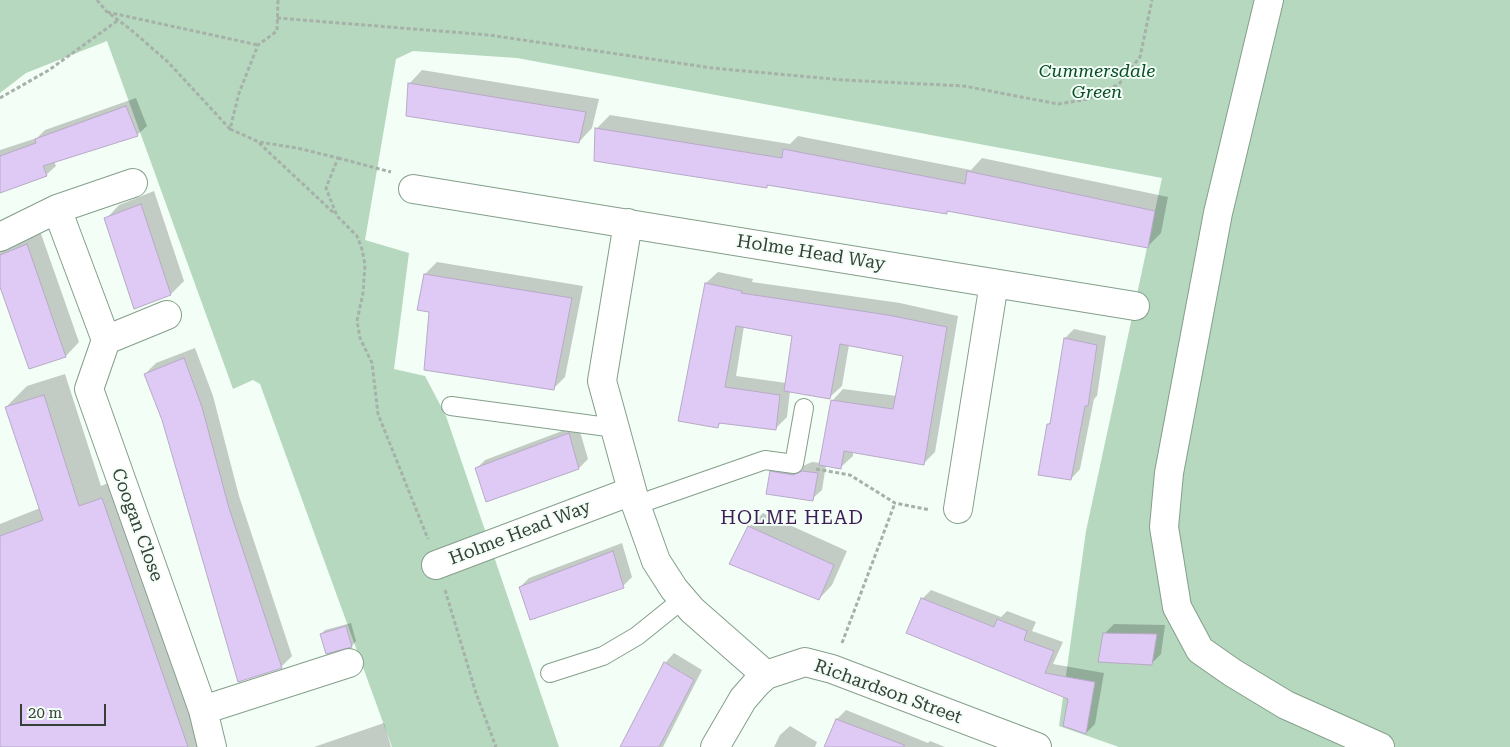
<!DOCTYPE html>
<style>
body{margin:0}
#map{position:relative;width:1510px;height:747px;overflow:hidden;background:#f3fef6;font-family:"Roboto Serif",serif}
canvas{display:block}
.scale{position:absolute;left:20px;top:704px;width:86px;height:22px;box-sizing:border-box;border:2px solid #354038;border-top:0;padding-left:6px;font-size:15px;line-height:18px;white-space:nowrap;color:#354038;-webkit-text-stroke:4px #f3fef6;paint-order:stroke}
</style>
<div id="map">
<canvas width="1510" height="747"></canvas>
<div class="scale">20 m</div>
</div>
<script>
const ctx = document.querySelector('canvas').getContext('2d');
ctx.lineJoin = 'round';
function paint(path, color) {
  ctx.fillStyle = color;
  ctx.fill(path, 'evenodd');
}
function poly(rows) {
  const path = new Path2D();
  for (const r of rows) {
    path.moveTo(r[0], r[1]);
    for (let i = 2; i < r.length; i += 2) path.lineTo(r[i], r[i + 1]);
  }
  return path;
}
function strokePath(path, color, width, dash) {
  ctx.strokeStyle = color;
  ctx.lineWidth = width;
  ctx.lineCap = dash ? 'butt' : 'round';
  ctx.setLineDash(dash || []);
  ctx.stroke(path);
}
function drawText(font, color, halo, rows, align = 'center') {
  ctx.font = font + ' "Roboto Serif",serif';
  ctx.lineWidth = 4;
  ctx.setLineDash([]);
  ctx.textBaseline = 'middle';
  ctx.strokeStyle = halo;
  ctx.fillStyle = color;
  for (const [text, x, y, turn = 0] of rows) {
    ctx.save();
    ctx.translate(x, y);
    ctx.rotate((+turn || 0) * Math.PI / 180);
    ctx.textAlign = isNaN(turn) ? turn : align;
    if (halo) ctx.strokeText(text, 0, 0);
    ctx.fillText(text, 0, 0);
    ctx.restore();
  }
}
paint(poly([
 [0,0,1510,0,1510,747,1119,747,1059,726,1086,531,1162,178,517,58,413,51,396,59,365,240,409,253,394,369,425,376,446,416,559,747,392,747,260,384,253,380,233,389,107,41,26,73,0,93]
]), '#b6d8bf');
paint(poly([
 [422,70,599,99,592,128,579,142,409,84],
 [136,98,147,126,137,135,54,162,56,166,46,175,0,191,0,150,37,138,45,130],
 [610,115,790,144,798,136,971,170,982,158,1168,197,1161,233,1147,247,949,210,946,212,769,184,766,187,596,129],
 [154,191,184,281,171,294,106,219,119,205],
 [40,231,79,342,66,356,0,283,0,251,5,245],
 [437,262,583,286,565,377,554,388,431,311,425,274],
 [718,272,753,279,752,282,900,303,958,316,935,452,923,464,853,452,853,456,841,467,826,465,822,490,812,499,771,472,780,463,803,466,812,462,821,463,832,401,843,389,897,396,905,355,849,345,842,386,830,397,790,391,787,417,775,429,722,422,717,427,706,283],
 [744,326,794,335,786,383,736,376],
 [1074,329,1106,336,1097,396,1094,399,1080,469,1071,479,1048,424,1052,421,1065,338],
 [195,348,213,396,239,496,292,656,281,667,163,419,145,374,156,363],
 [65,374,101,486,123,477,210,747,0,747,0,524,40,508,6,407,27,386],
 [578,425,588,459,579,468,487,500,476,469,485,460],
 [763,513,847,551,832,585,819,599,749,527],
 [622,543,632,577,623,586,520,587,529,578],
 [931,590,1001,617,1007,611,1036,622,1032,631,1063,642,1053,664,1104,673,1095,724,1086,733,1069,698,922,599],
 [351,623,356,641,352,646,321,634,325,630],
 [1114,624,1165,625,1161,654,1152,663,1104,634],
 [674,653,702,670,663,747,621,747,665,663],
 [846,710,928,743,930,741,945,747,825,747,837,719],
 [384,723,391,747,314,747],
 [790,726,817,742,815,747,774,747,780,735]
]), '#0003');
const building = poly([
 [408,83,586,112,579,143,406,116,408,83],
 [126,106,138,136,43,166,47,176,0,193,0,156,36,143,35,139,126,106],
 [595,128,782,158,783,149,965,184,967,171,1155,211,1148,248,947,211,947,214,767,185,767,188,594,161,595,128],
 [141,204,171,295,134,309,104,218,141,204],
 [27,244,66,357,29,369,0,287,0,255,27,244],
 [424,274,572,298,554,390,424,370,429,312,417,310,424,274],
 [705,283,742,291,741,293,888,315,947,327,924,465,844,451,841,469,819,465,831,400,893,409,903,356,840,344,830,399,784,391,792,336,736,326,725,387,780,395,776,430,719,423,718,428,678,421,705,283],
 [1064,338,1097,345,1088,406,1085,406,1071,480,1038,475,1047,424,1050,424,1064,338],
 [184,358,202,407,229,508,282,668,238,682,162,420,144,374,184,358],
 [44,395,79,506,102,498,188,747,0,747,0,536,43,520,5,407,44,395],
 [569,433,579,469,486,502,475,468,569,433],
 [770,471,793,475,802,471,818,473,813,501,766,494,770,471],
 [748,526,834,565,819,600,729,564,748,526],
 [613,551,624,588,530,620,519,587,613,551],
 [921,598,994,627,997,619,1027,631,1024,640,1054,651,1045,673,1095,682,1086,734,1063,726,1068,699,906,633,921,598],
 [346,626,352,647,326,654,320,634,346,626],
 [1103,633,1157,634,1152,665,1098,662,1103,633],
 [664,662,694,680,659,747,620,747,664,662],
 [836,719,904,745,904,747,824,747,836,719]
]);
paint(building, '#decaf4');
strokePath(building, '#b7aac6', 1);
const lane = poly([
 [451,406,615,428],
 [636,505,765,460,794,464,804,408],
 [550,673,603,656,637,636,683,599]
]);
const street = poly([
 [1269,0,1218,213,1169,473,1164,527,1177,607,1200,650,1233,673,1286,705,1380,747],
 [413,189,1135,306],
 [57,209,106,340],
 [628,223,602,381,636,505,656,561,674,589,692,610,766,675],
 [0,237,57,209,133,183],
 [167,315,106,340,89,389,203,710,212,747],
 [958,509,994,283],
 [436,565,632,491],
 [203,710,349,663],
 [715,747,743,699,757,683,766,675,805,662,832,669,1037,747]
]);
strokePath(lane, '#849f8a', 20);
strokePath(street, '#849f8a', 30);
strokePath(poly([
 [97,0,106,11,130,29,168,62,230,129,239,93,258,45,277,31,278,0],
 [107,12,258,45],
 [277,18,489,35,712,68,843,80,964,86,1058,104,1089,99,1119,84,1140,57,1152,0],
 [0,98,49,70,117,21],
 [230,129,259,142,297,148,338,158,326,188,337,216,357,236,362,249,365,265,363,293,357,321,360,338,372,363,378,414,428,539],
 [259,143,335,214],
 [338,158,391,172],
 [816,469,850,475,895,503,930,510],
 [445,590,476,693,496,747],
 [842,643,895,503]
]), '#a6b1a9', 3, [4, 2.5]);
strokePath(lane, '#fff', 18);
strokePath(street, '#fff', 28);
drawText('italic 18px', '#084d27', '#f3fef6', [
 ["Cummersdale",1097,72],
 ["Green",1097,93]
]);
drawText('18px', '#354038', '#f3fef6', [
 ["Holme Head Way",811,253,9],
 ["Coogan Close",137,525,70],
 ["Holme Head Way",520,533,-21],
 ["Richardson Street",888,692,20]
]);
ctx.letterSpacing = '1px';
drawText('19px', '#3d1e57', '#f3fef6', [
 ["HOLME HEAD",792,518]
]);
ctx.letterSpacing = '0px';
</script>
